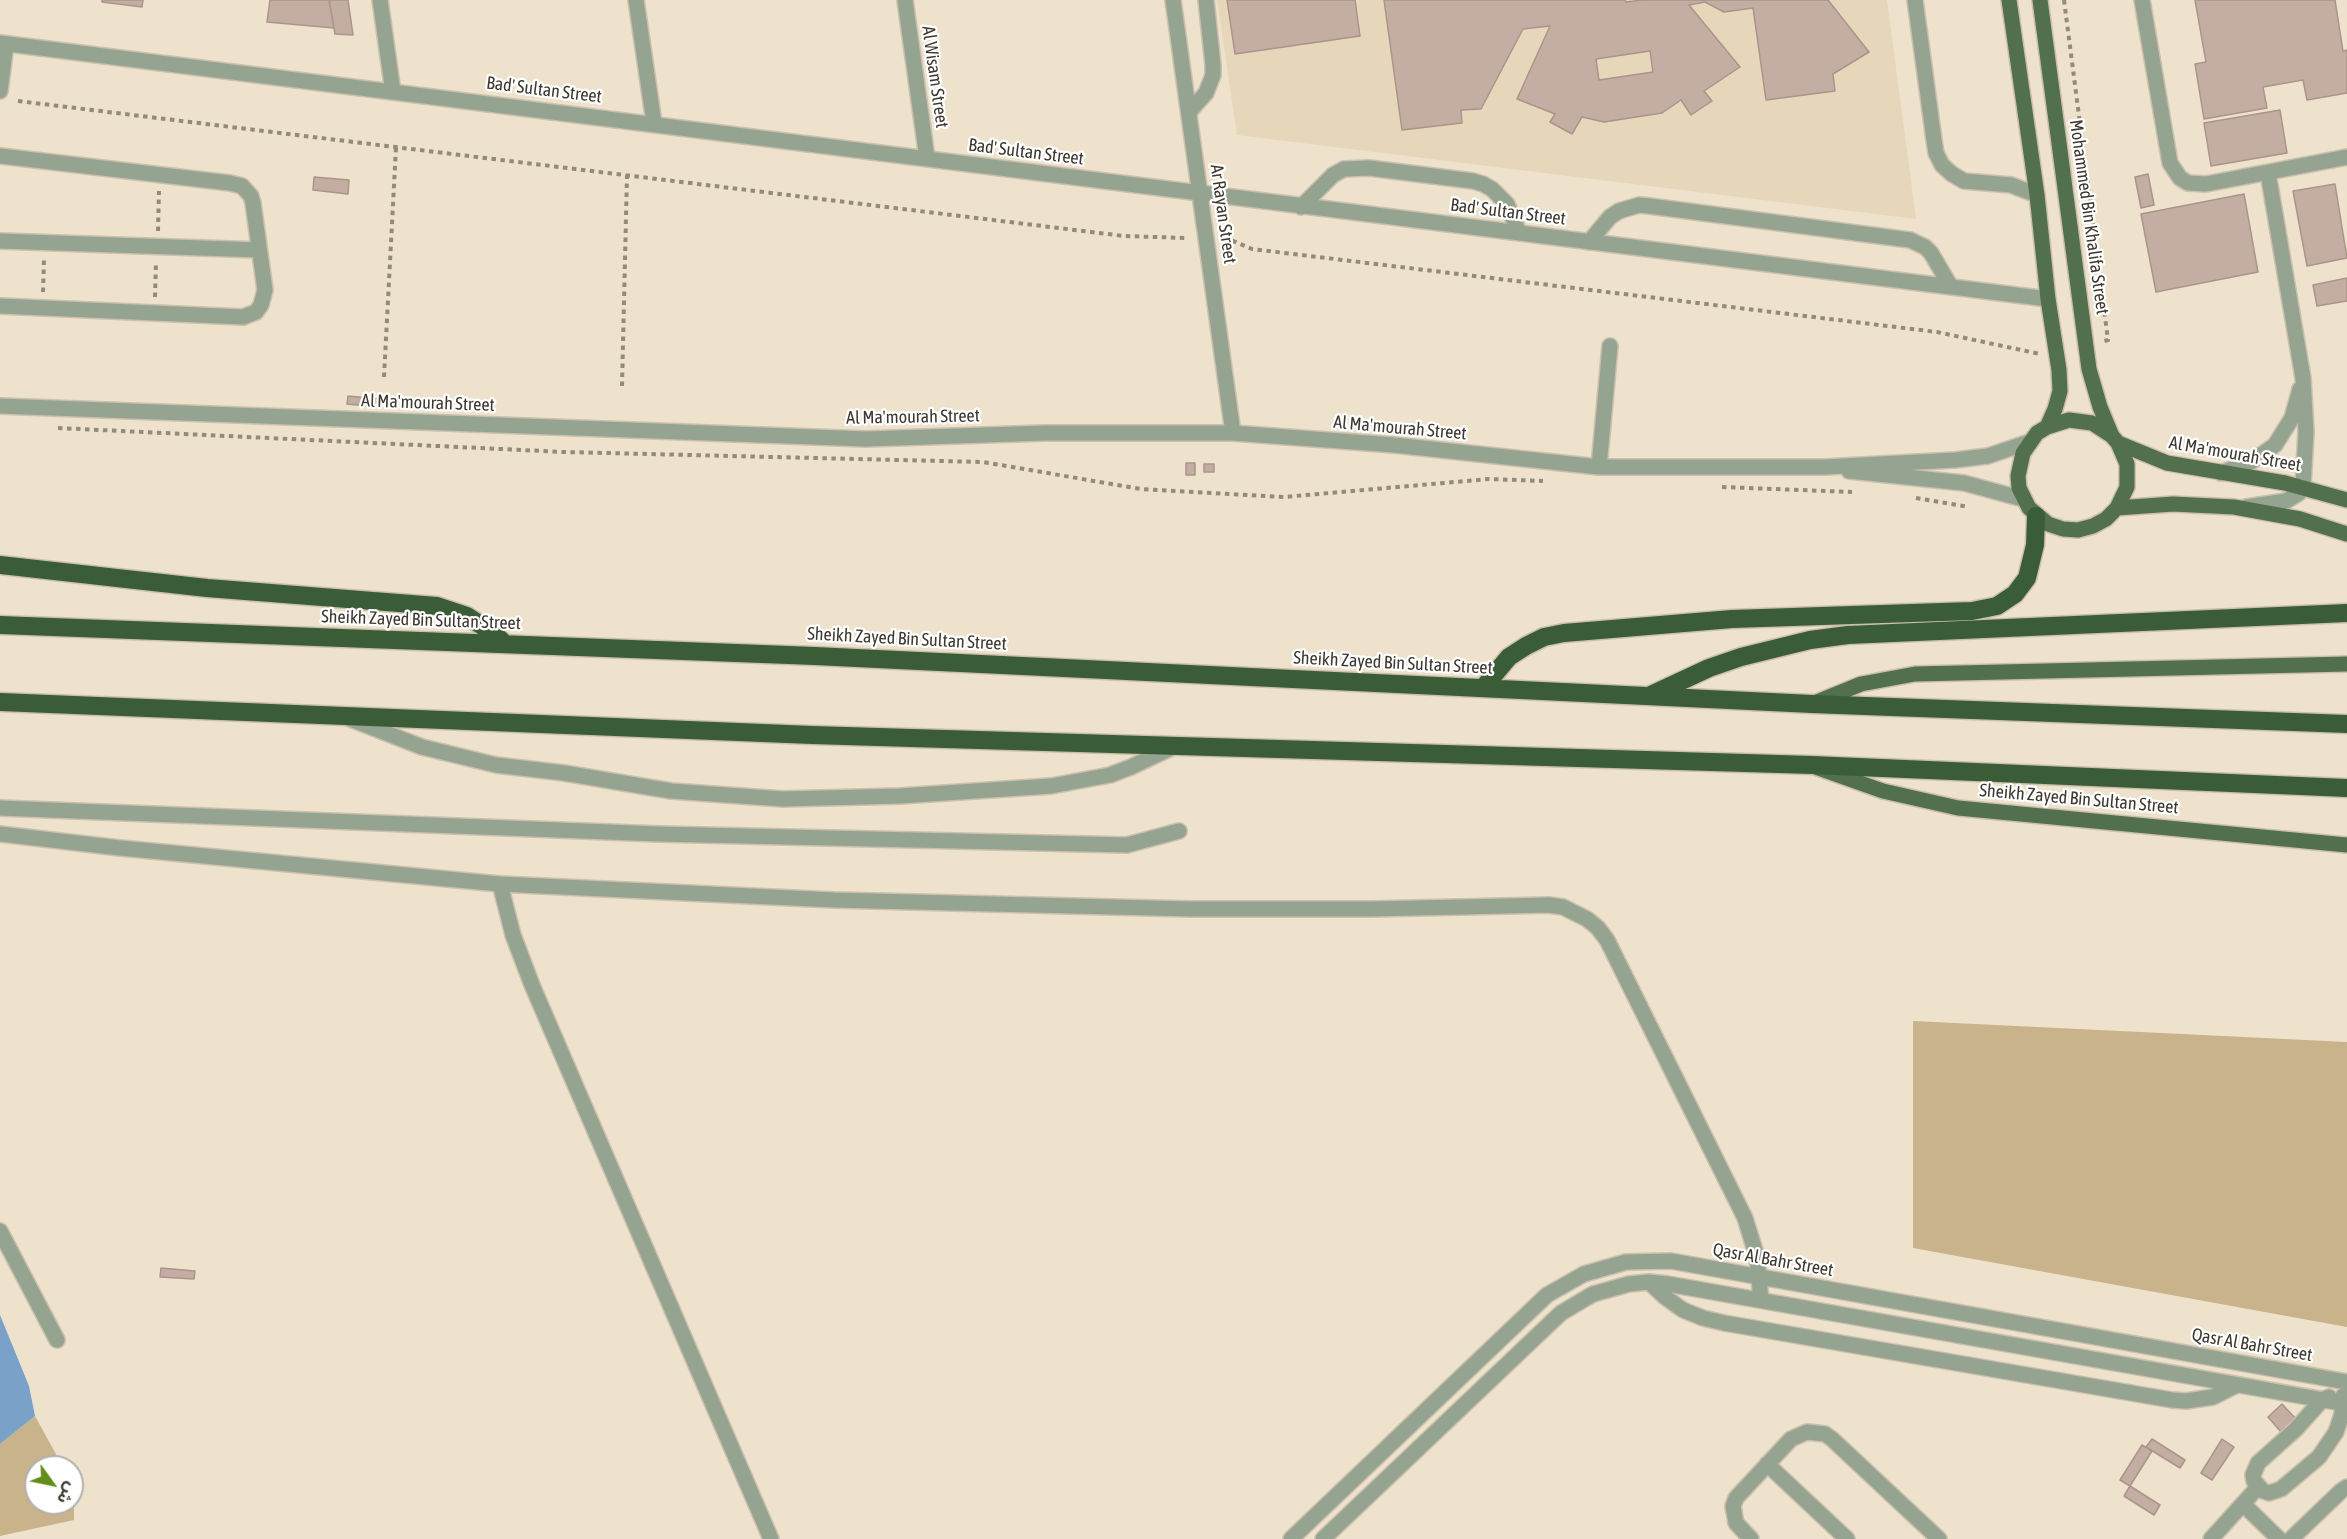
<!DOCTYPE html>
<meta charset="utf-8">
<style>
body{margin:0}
#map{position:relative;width:2347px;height:1539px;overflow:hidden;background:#eee2cc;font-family:"Asap Condensed","Noto Sans Arabic",sans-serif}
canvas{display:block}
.north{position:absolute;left:24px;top:1455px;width:60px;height:60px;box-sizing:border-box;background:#fff;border:2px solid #b2b0ac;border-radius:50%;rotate:123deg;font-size:16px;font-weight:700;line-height:24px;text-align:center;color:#3e3930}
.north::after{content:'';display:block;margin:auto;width:21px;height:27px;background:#628c1b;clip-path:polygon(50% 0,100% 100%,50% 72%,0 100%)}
</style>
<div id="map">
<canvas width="2347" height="1539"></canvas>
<div class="north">ش</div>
</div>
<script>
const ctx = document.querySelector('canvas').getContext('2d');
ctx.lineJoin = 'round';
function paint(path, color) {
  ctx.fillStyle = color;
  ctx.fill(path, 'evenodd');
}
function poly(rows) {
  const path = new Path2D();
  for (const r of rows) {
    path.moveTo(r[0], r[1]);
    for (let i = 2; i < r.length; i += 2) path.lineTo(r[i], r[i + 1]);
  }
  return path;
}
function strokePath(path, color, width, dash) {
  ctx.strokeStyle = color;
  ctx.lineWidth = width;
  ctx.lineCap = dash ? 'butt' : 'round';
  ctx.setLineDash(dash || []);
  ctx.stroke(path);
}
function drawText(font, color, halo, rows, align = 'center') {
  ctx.font = font + ' "Asap Condensed",sans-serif';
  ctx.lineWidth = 4.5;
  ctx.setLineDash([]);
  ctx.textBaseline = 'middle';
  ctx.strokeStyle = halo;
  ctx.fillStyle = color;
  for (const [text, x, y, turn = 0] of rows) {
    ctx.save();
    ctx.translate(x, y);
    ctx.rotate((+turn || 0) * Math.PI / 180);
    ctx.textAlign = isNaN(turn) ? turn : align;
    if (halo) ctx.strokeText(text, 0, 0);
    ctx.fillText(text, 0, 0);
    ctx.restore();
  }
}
paint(poly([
 [1217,0,1887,0,1916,219,1237,135]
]), '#e6d7ba');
paint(poly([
 [1913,1021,2347,1042,2347,1327,1913,1248],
 [35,1416,63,1467,36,1467,36,1503,72,1503,72,1482,74,1486,74,1520,0,1536,0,1444]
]), '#c9b38b');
paint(poly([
 [0,1315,29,1386,35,1416,0,1444]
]), '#7aa2c9');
const building = poly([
 [102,0,143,0,142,7,102,2,102,0],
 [270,0,329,0,334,28,267,22,270,0],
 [329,0,348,0,353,35,335,34,329,0],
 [1227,0,1355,0,1360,36,1235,54,1227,0],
 [1384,0,1625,0,1626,2,1642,0,1828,0,1869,52,1833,74,1835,91,1766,100,1753,8,1724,12,1705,2,1689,5,1740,67,1704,91,1712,101,1691,115,1681,100,1662,113,1604,122,1582,117,1572,134,1550,122,1555,114,1517,99,1550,26,1523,29,1481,109,1461,110,1462,123,1402,130,1384,0],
 [1650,51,1653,72,1599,80,1596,59,1650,51],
 [2195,0,2335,0,2343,51,2347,50,2347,93,2307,100,2303,80,2263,87,2267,108,2204,119,2195,64,2206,62,2195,0],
 [2280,110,2287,153,2211,166,2204,123,2280,110],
 [2148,174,2154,205,2141,208,2135,177,2148,174],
 [314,177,349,180,348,194,313,190,314,177],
 [2335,184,2347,258,2307,266,2293,191,2335,184],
 [2244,194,2258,272,2156,292,2141,214,2244,194],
 [2347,278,2347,301,2317,306,2313,285,2347,278],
 [348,396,380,399,379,407,347,404,348,396],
 [1186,463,1195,463,1195,475,1186,475,1186,463],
 [1204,464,1214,464,1214,472,1204,472,1204,464],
 [161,1268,195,1271,194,1279,160,1277,161,1268],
 [2282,1404,2296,1419,2281,1432,2268,1417,2282,1404],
 [2152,1439,2185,1460,2180,1468,2146,1447,2152,1439],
 [2222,1439,2234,1447,2212,1480,2201,1473,2222,1439],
 [2142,1445,2152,1451,2130,1486,2120,1480,2142,1445],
 [2130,1486,2160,1505,2154,1515,2124,1496,2130,1486]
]);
paint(building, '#c4ada2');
strokePath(building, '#ab948a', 1.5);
const minor = poly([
 [380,0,393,92],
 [636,0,654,123],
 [905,0,927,158],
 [1173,0,1233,433],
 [1915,0,1934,140,1936,153,1942,165,1952,174,1964,181,2011,185,2037,195],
 [2142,0,2170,163,2180,178,2188,183,2206,184,2347,157],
 [0,43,2048,299],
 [0,91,6,44],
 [1189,112,1206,93,1213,75,1213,65,1206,0],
 [0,156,230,183,242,186,251,196,253,203,265,290,261,305,256,312,243,317,0,306],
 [1301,207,1333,175,1344,169,1369,168,1473,181,1483,184,1492,189,1507,204,1519,233],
 [0,241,259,250],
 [1589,242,1610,217,1619,211,1639,205,1649,206,1910,240,1925,247,1931,253,1951,287],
 [0,406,866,439,1044,433,1233,433,1394,445,1599,467,1825,467,1955,460,1988,456,2029,442],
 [1599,467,1610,346],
 [1849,471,1964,483,2023,499],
 [2221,473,2251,462,2275,445,2292,418,2300,389],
 [2246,507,2286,501,2299,493,2303,486,2306,432,2303,378,2268,173],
 [348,718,422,747,496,765,564,773,671,791,783,799,900,796,1051,786,1110,775,1131,767,1173,747],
 [0,808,659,834,1127,845,1179,831],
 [0,834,120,848,500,884,834,900,1192,909,1371,909,1549,905,1563,907,1587,919,1598,928,1607,940,1745,1218,1757,1257,1761,1300],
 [500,884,513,935,532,985,771,1539],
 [0,1231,57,1340],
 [1649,1282,1665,1297,1683,1310,1703,1318,1724,1323,2172,1400,2186,1401,2213,1397,2237,1385],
 [2329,1397,2322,1400,2296,1429,2258,1463,2253,1475,2254,1481,2263,1491,2269,1493,2281,1489,2319,1457,2336,1432,2342,1414,2343,1396],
 [1767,1464,1847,1539],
 [2243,1504,2279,1539],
 [1291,1539,1547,1295,1584,1274,1626,1262,1671,1261,2347,1382],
 [1323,1539,1561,1313,1593,1294,1629,1284,1649,1282,1668,1284,2347,1404],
 [1751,1539,1736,1523,1733,1506,1736,1498,1791,1439,1807,1432,1825,1434,1832,1439,1939,1539],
 [2211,1539,2258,1487],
 [2291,1539,2341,1491,2347,1487]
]);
const major = poly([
 [2009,0,2037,195,2048,299,2059,370,2060,391,2055,409,2047,427],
 [2040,0,2089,369,2100,407,2112,436],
 [2118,443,2127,464,2127,487,2117,508,2106,519,2093,526,2078,530,2063,529,2048,524,2029,508,2019,488,2018,476,2023,453,2037,433,2047,427,2069,420,2092,423,2112,436,2118,443,2167,463,2285,483,2347,500],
 [2117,508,2173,504,2234,507,2300,519,2347,534],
 [1812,704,1861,684,1915,674,2347,664],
 [1818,768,1883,791,1958,808,2347,845]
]);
const highway = poly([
 [0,565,207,588,437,606,467,616,493,633,504,643],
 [0,625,815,656,1812,704,2347,724],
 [1483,688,1509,657,1526,646,1544,637,1564,633,1732,619,1972,611,1997,606,2015,594,2027,578,2035,545,2036,516],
 [1651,695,1709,668,1741,657,1810,640,1848,635,2347,613],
 [0,702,812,735,1812,765,2347,788]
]);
strokePath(minor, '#cbc0ad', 18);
strokePath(major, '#cbc0ad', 18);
strokePath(highway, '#cbc0ad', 21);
strokePath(poly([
 [2064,0,2108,340,2101,342],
 [18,101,1124,236,1187,238],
 [158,231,159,191],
 [1224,237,1252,249,1937,332,2040,354],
 [43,292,44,260],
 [155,297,156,262],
 [384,377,396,147],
 [622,386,627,175],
 [58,428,564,452,983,462,1141,489,1284,497,1489,479,1543,481],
 [1722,487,1852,492],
 [1916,498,1969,507]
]), '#928a7a', 4, [4.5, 4.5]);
strokePath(minor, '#94a491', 15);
strokePath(major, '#526f4e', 15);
strokePath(highway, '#3a5c36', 18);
drawText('18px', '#3e3930', '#fff', [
 ["Al Wisam Street",935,77,82],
 ["Bad' Sultan Street",544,90,7],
 ["Bad' Sultan Street",1026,152,7],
 ["Bad' Sultan Street",1508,212,7],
 ["Ar Rayan Street",1223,214,82],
 ["Mohammed Bin Khalifa Street",2089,217,82],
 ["Al Ma'mourah Street",428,403,2],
 ["Al Ma'mourah Street",913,417,-1],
 ["Al Ma'mourah Street",1400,428,5],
 ["Al Ma'mourah Street",2235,454,10],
 ["Sheikh Zayed Bin Sultan Street",421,620,2],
 ["Sheikh Zayed Bin Sultan Street",907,639,3],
 ["Sheikh Zayed Bin Sultan Street",1393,663,3],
 ["Sheikh Zayed Bin Sultan Street",2079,799,5],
 ["Qasr Al Bahr Street",1773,1260,10],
 ["Qasr Al Bahr Street",2252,1345,10]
]);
</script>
